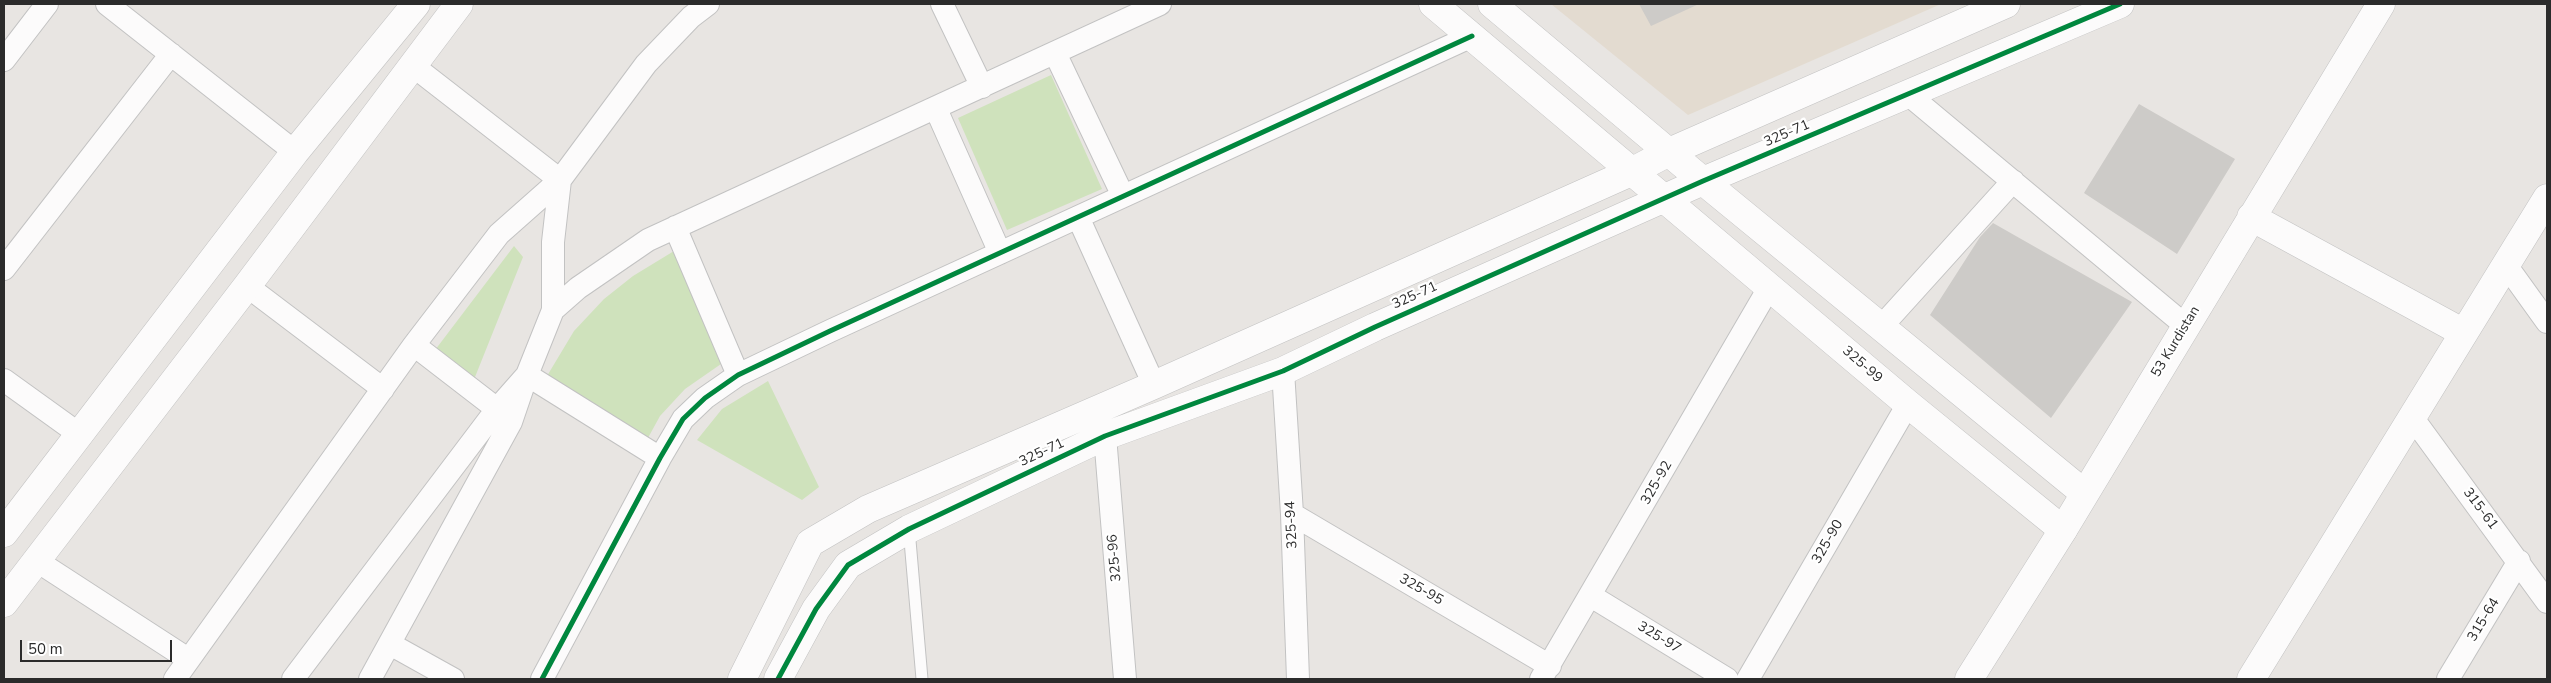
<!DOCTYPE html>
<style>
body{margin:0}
#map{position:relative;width:2551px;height:683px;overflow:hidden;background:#e8e5e2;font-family:"Nunito Sans",sans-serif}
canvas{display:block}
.frame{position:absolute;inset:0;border:5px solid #2b2b2b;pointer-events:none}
.scale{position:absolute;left:20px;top:640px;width:152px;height:22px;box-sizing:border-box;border:2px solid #2b2b2b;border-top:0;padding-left:6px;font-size:15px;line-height:18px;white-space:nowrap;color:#2b2b2b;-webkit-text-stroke:4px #fff;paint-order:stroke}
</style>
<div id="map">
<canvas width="2551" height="683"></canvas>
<div class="frame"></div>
<div class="scale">50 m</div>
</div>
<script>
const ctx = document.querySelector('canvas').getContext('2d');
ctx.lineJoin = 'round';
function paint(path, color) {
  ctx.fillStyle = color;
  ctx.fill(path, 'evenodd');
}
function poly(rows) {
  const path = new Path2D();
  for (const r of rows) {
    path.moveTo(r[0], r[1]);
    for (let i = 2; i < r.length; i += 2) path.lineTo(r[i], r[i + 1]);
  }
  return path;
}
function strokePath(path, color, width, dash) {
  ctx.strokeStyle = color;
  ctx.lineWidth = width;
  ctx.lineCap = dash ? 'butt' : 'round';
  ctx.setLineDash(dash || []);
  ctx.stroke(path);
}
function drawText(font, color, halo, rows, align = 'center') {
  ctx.font = font + ' "Nunito Sans",sans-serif';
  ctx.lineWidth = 4.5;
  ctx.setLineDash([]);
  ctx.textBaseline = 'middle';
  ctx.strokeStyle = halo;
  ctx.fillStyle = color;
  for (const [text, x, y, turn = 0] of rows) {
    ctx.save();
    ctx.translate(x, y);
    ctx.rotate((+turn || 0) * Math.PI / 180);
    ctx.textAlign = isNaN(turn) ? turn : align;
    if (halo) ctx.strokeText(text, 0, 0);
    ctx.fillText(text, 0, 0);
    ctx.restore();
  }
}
paint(poly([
 [1551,4,1941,4,1688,115]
]), '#e3dbd0');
paint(poly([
 [1051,75,1102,189,1007,230,958,118],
 [514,246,523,257,471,387,429,358],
 [674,251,721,364,685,389,660,416,643,447,541,386,574,331,604,299,633,276],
 [768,381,819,487,802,500,697,440,722,409]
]), '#cfe2bc');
paint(poly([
 [1639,4,1699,4,1651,26],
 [2139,104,2235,159,2177,254,2084,193],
 [1993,223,2132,302,2051,418,1930,315,1980,237]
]), '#cdcbc8');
const service = poly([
 [909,529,922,679]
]);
const minor = poly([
 [107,4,295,152],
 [942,4,982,87],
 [1055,53,1123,196],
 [4,60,47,4],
 [1909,95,2186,326],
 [936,109,1000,253],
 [1078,217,1154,385],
 [675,227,738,375],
 [2506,265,2547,322],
 [4,269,171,54],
 [247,286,383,389],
 [553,310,578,288,648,240,1160,4],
 [1881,327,2013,181],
 [414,345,497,409],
 [1283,371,1292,514,1298,679],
 [4,380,79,434],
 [2412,417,2547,602],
 [1105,436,1125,679],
 [1292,514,1550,666],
 [37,561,188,659],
 [1591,596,1727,679],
 [390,644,453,679],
 [175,679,414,345,499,234,560,180,412,65],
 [293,679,497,409,527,375,660,458],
 [370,679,511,422,527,375,553,310,553,242,560,180,646,64,691,17,708,4],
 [542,679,660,458,683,419,705,398,738,375,830,331,1472,36],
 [1541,679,1770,286],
 [1748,679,1908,404],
 [2448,679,2519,561]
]);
const tertiary = poly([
 [1433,4,1908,404,2063,530],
 [1492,4,1703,181,2084,493],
 [4,533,295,152,416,4],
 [4,603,247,286,459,4],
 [742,679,810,543,868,509,1154,385,1631,172,1669,152,2006,4],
 [778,679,816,609,848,565,909,529,1105,436,1283,371,1375,327,1703,181,2120,4]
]);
const secondary = poly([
 [2251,217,2464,333],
 [1969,679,2063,530,2381,4],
 [2251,679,2547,198]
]);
strokePath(service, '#c2c2c2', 13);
strokePath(minor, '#c2c2c2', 24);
strokePath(tertiary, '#c2c2c2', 29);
strokePath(secondary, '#c2c2c2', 29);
strokePath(service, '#fcfbfb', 11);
strokePath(minor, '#fcfbfb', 22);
strokePath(tertiary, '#fcfbfb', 28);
strokePath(secondary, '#fcfbfb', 28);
strokePath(poly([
 [542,679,660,458,683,419,705,398,738,375,830,331,1472,36],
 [778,679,816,609,848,565,909,529,1105,436,1283,371,1375,327,1703,181,2120,4]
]), '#00873e', 5);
drawText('14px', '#2b2b2b', '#fff', [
 ["325-71",1787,134,-23],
 ["325-71",1415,296,-24],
 ["53 Kurdistan",2176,342,-59],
 ["325-99",1862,365,41],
 ["325-71",1042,453,-25],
 ["325-92",1657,483,-60],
 ["315-61",2480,509,53],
 ["325-94",1292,525,-93],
 ["325-90",1828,542,-60],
 ["325-96",1115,558,-95],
 ["325-95",1421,590,30],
 ["315-64",2484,620,-59],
 ["325-97",1659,638,31]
]);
</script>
